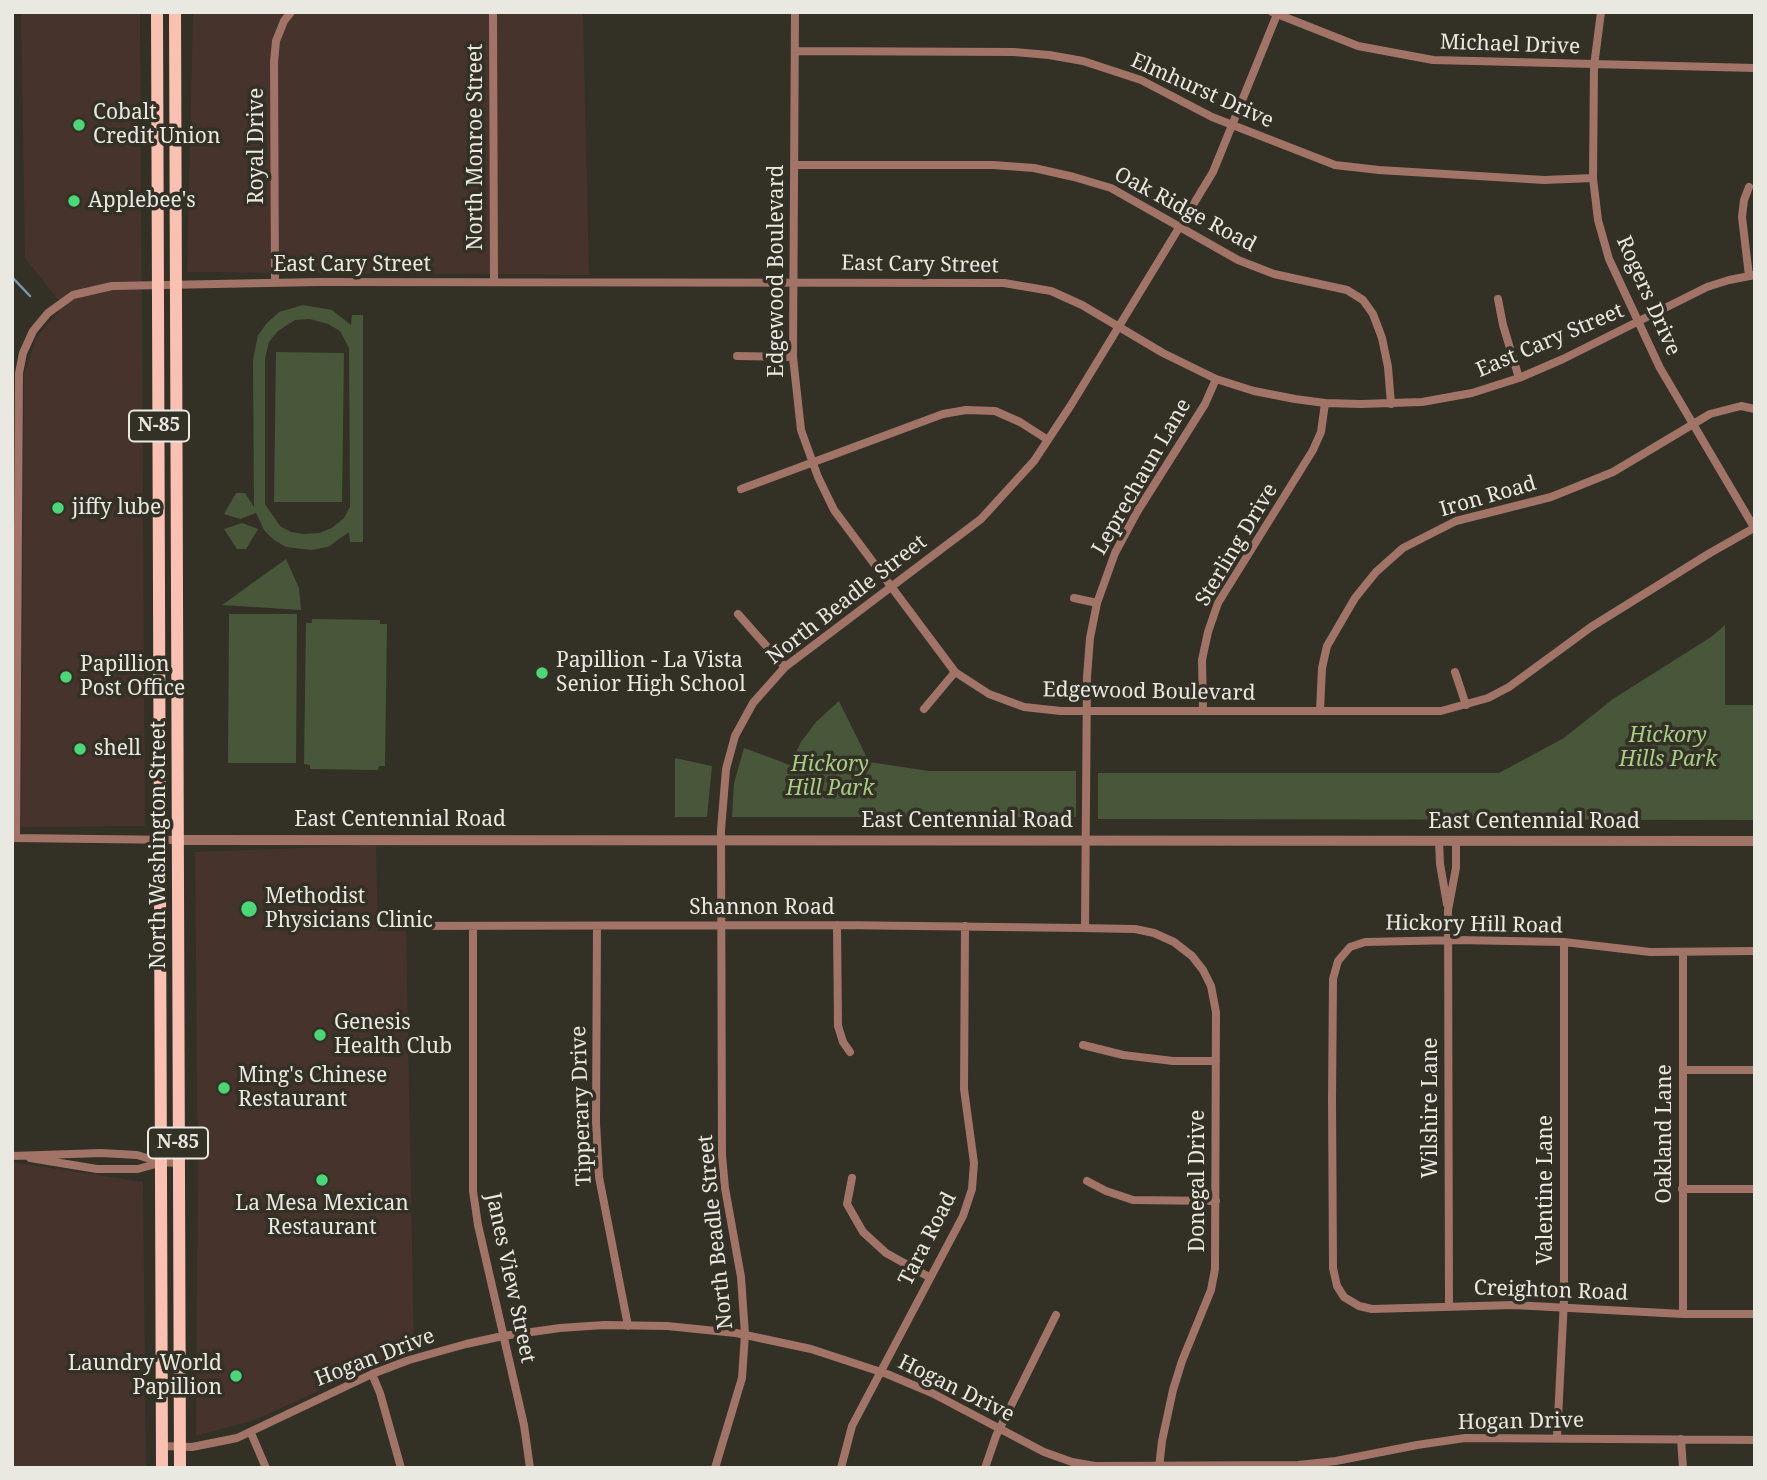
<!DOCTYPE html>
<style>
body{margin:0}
#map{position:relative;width:1767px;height:1480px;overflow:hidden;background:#333026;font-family:"Noto Serif",serif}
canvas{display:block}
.frame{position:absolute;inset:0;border:14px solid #e9e8e1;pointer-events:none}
</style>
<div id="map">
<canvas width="1767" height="1480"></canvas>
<div class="frame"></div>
</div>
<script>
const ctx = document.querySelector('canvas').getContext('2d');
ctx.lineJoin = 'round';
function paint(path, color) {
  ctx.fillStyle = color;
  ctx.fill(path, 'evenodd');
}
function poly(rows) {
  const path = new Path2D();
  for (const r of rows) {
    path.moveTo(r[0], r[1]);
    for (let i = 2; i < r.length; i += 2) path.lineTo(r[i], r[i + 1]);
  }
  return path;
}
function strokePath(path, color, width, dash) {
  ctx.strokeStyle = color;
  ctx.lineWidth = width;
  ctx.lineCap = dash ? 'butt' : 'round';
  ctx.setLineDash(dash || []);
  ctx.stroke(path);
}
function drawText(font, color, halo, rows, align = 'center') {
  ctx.font = font + ' "Noto Serif",serif';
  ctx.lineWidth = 7;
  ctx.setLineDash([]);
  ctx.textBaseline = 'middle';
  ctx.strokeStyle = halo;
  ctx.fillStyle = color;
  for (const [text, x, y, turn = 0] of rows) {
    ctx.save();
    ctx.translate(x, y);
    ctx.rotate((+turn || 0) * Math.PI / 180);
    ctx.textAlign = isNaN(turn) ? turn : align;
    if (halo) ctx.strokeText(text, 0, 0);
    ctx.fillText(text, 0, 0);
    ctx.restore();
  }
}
paint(poly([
 [21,12,140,12,145,826,21,827,24,374,37,336,63,306,25,258],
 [193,12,583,12,589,275,187,272],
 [376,845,378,931,406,930,414,1348,252,1421,196,1436,198,1175,195,852],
 [12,1162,143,1182,146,1468,12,1468]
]), '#46332c');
paint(poly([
 [303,305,332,310,351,325,352,315,363,315,363,542,350,542,349,532,328,547,311,550,286,547,274,540,264,530,256,513,240,519,224,514,236,493,245,493,254,507,253,360,258,335,267,323,279,312],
 [310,319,328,324,340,331,349,348,350,507,344,518,332,528,319,533,304,534,291,532,280,526,265,504,265,358,269,342,278,331,295,320],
 [276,352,344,353,342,502,274,502],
 [242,523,258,529,246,549,237,549,224,529],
 [286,559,299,588,301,610,222,605],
 [229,614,297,614,296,763,228,763],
 [312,619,380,620,380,624,387,624,385,766,379,766,378,770,310,769,310,765,304,764,306,623,312,623],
 [1725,625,1725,705,1755,705,1755,820,1098,819,1098,773,1499,773,1564,738,1613,699,1711,637],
 [839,701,869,762,929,771,1076,771,1076,817,732,817,734,783,744,748,790,765,801,742,816,722],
 [675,758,712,766,707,817,675,817]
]), '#48573a');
strokePath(poly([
 [12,277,30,296]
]), '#7799af', 2.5);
strokePath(poly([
 [493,12,494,282],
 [795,12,793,357,801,430,818,477,834,510,955,672,989,694,1024,707,1061,711,1441,711,1488,698,1509,687,1591,627,1710,553,1754,528],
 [1272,12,1358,46,1433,60,1755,68],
 [1601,12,1594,66,1593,178,1598,220,1609,259,1660,368,1755,529],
 [795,51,1014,52,1049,55,1083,61,1141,80,1212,117,1335,165,1379,170,1544,180,1593,178],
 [794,165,993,165,1034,168,1074,177,1111,188,1238,260,1274,274,1347,290,1363,300,1373,314,1382,338,1388,367,1391,404],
 [1749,187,1744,200,1742,217,1749,276],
 [275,283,274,62,276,41,284,21,291,12],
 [1498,299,1503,325,1519,378],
 [737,356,793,357],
 [741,489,943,414,966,410,995,411,1020,422,1048,440],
 [1074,598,1097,603],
 [738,614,785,667],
 [1455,672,1466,705],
 [924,709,955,672],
 [1203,711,1202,660,1208,632,1218,603,1313,450,1321,432,1325,403],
 [1320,711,1322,668,1327,646,1355,598,1376,572,1403,548,1456,521,1551,497,1613,472,1710,414,1741,406,1755,409],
 [12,838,179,840],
 [16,838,19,373,23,353,33,331,48,313,73,295,112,286,319,282,1004,283,1051,291,1082,305,1163,353,1216,379,1254,391,1295,399,1325,403,1361,404,1422,402,1472,393,1519,378,1563,359,1707,287,1729,280,1755,275],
 [1439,841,1440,864,1447,904],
 [837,925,838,1026,843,1042,850,1052],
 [389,926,837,925,1079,928,1135,929,1154,933,1174,942,1192,956,1203,970,1211,986,1216,1012,1215,1269,1211,1290,1182,1361,1173,1390,1162,1441,1159,1468],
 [473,926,473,1191,478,1225,524,1425,530,1468],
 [597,926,596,1122,599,1177,628,1326],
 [1085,928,1087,677,1090,638,1097,603,1115,553,1137,512,1205,404,1216,379],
 [1755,951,1650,952,1564,942,1456,940,1365,942,1350,947,1338,961,1333,979,1332,1099,1333,1268,1337,1286,1344,1297,1359,1306,1372,1309,1513,1305,1683,1314,1755,1314],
 [1083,1045,1123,1055,1173,1061,1216,1061],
 [1683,1070,1755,1070],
 [12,1156,101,1153,137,1155,160,1162,178,1163],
 [30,1158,97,1169,138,1169,159,1163],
 [852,1178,847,1204,863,1232,886,1253,929,1277],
 [1087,1181,1106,1191,1133,1200,1216,1201],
 [1682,1189,1755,1189],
 [1449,1305,1448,910,1456,868,1456,841],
 [1683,1314,1683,953],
 [372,1374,380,1393,401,1468],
 [251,1433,266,1468],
 [1557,1437,1564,1300,1564,942],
 [1681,1439,1683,1468],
 [162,1446,192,1447,237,1438,372,1374,409,1360,466,1344,503,1336,560,1328,604,1325,667,1326,736,1333,811,1349,887,1374,932,1393,1044,1452,1072,1462,1095,1466,1298,1465,1336,1461,1417,1445,1465,1438,1755,1440],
 [715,1468,742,1378,745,1334,741,1277,725,1188,722,1155,721,830,726,769,735,736,753,703,785,667,981,519,1034,461,1071,405,1213,172,1278,12],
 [841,1468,852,1426,963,1216,972,1189,974,1163,964,1089,965,926],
 [985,1468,996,1436,1056,1315]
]), '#a17467', 8);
strokePath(poly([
 [179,840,1755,841]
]), '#a17467', 10);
strokePath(poly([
 [157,12,162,1468],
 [175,12,180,1468]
]), '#fac1b2', 12);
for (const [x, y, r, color] of [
 [79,125,7,"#4bd677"],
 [74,201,7,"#4bd677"],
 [58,508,7,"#4bd677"],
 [542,673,7,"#4bd677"],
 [66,677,7,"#4bd677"],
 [80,749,7,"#4bd677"],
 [249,909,9,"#4bd677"],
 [320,1035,7,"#4bd677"],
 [224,1088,7,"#4bd677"],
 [322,1180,7,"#4bd677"],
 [236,1376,7,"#4bd677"]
]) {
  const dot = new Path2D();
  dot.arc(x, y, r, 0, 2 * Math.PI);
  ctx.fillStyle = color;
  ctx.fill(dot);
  strokePath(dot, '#333026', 2.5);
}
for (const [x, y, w] of [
 [159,426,60],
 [178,1143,60]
]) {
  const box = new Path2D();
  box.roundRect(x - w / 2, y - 15.5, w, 31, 5);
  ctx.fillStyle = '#333026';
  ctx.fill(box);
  strokePath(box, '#e9e8e1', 2);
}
drawText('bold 19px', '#e9e8e1', null, [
 ["N-85",159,426],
 ["N-85",178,1143]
]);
drawText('21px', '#e9e8e1', '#333026', [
 ["Michael Drive",1510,45,2],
 ["Elmhurst Drive",1202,91,24],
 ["Royal Drive",257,146,-90],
 ["North Monroe Street",476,147,-90],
 ["Oak Ridge Road",1185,210,28],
 ["East Cary Street",352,265],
 ["East Cary Street",920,265,1],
 ["Edgewood Boulevard",777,271,-90],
 ["Rogers Drive",1648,296,66],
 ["East Cary Street",1550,341,-23],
 ["Leprechaun Lane",1142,477,-60],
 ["Iron Road",1488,497,-16],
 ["Sterling Drive",1237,545,-59],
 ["North Beadle Street",847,600,-38],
 ["Edgewood Boulevard",1149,692,1],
 ["East Centennial Road",400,820],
 ["East Centennial Road",967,821],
 ["East Centennial Road",1534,822],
 ["North Washington Street",159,845,-90],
 ["Shannon Road",762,908],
 ["Hickory Hill Road",1474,925,1],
 ["Tipperary Drive",582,1106,-92],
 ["Wilshire Lane",1431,1108,-90],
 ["Oakland Lane",1665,1134,-90],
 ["Donegal Drive",1198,1181,-90],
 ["Valentine Lane",1546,1190,-90],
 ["North Beadle Street",716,1232,-96],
 ["Tara Road",928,1239,-63],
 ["Janes View Street",510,1278,78],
 ["Creighton Road",1551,1291,2],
 ["Hogan Drive",375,1358,-21],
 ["Hogan Drive",956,1389,26],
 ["Hogan Drive",1521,1422,-1]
]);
drawText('21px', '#e9e8e1', '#333026', [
 ["Cobalt",93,113],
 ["Credit Union",93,137],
 ["Applebee's",88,201],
 ["jiffy lube",72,508],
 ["Papillion - La Vista",556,661],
 ["Senior High School",556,685],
 ["Papillion",80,665],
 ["Post Office",80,689],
 ["shell",94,749],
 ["Methodist",265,897],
 ["Physicians Clinic",265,921],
 ["Genesis",334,1023],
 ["Health Club",334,1047],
 ["Ming's Chinese",238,1076],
 ["Restaurant",238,1100],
 ["La Mesa Mexican",322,1204,"center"],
 ["Restaurant",322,1228,"center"],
 ["Laundry World",222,1364,"right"],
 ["Papillion",222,1388,"right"]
], 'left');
drawText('italic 21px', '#a8cd84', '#333026', [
 ["Hickory",1668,736],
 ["Hills Park",1668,760],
 ["Hickory",830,765],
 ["Hill Park",830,789]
]);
</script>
